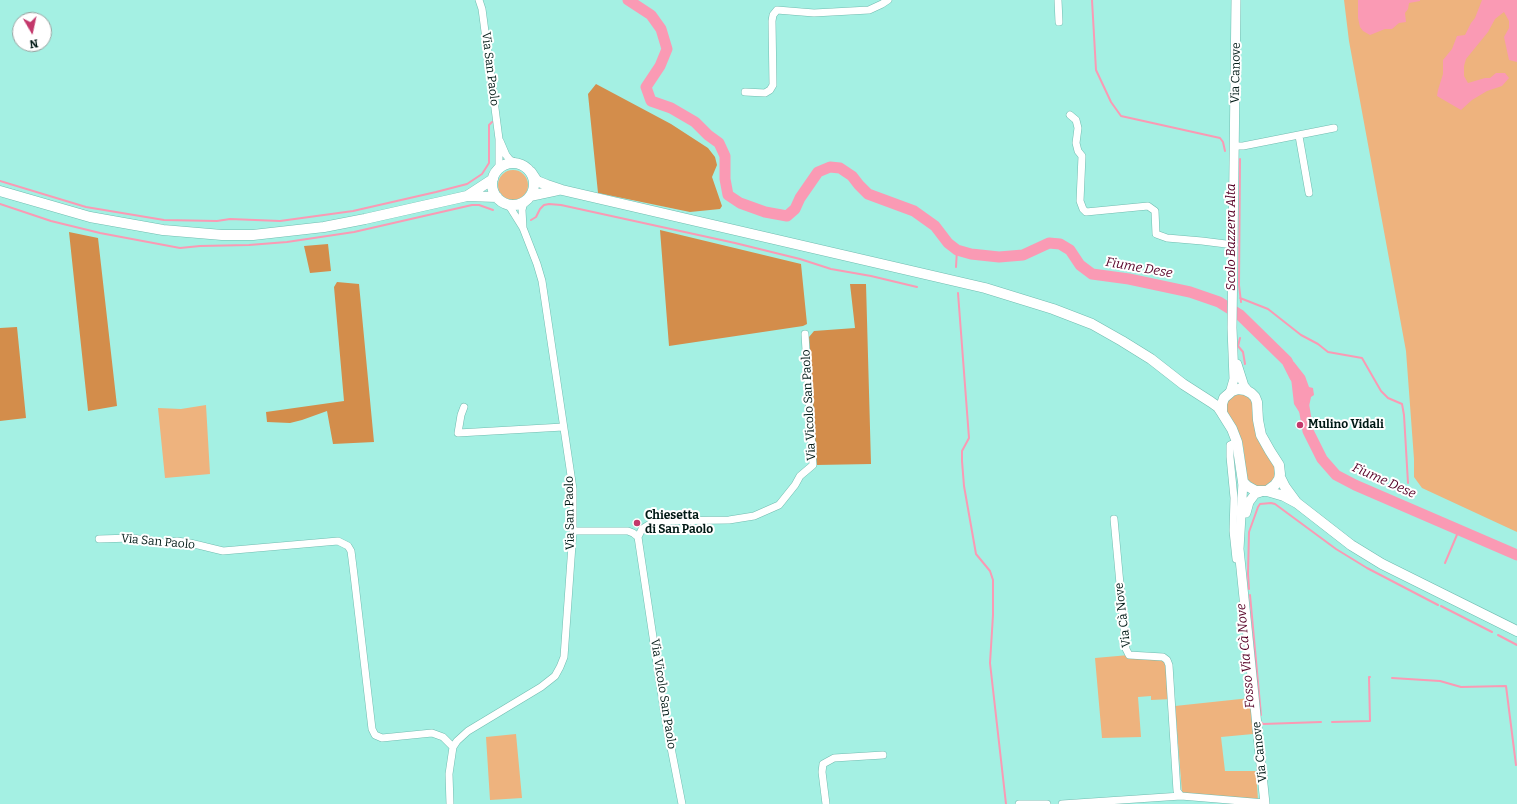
<!DOCTYPE html>
<meta charset="utf-8">
<style>
body{margin:0}
#map{position:relative;width:1517px;height:804px;overflow:hidden;background:#a4f0e3;font-family:Bitter,serif}
canvas{display:block}
.north{position:absolute;left:12px;top:12px;width:40px;height:40px;box-sizing:border-box;background:#fff;border:1px solid #99a3a1;border-radius:50%;rotate:171deg;font-size:11px;font-weight:700;line-height:16px;text-align:center;color:#001915}
.north::after{content:'';display:block;margin:auto;width:14px;height:18px;background:#c3386b;clip-path:polygon(50% 0,100% 100%,50% 72%,0 100%)}
</style>
<div id="map">
<canvas width="1517" height="804"></canvas>
<div class="north">N</div>
</div>
<script>
const ctx = document.querySelector('canvas').getContext('2d');
ctx.lineJoin = 'round';
function paint(path, color) {
  ctx.fillStyle = color;
  ctx.fill(path, 'evenodd');
}
function poly(rows) {
  const path = new Path2D();
  for (const r of rows) {
    if (r.length === 3) {
      path.moveTo(r[0] + r[2], r[1]);
      path.arc(r[0], r[1], r[2], 0, 2 * Math.PI);
      continue;
    }
    path.moveTo(r[0], r[1]);
    for (let i = 2; i < r.length; i += 2) path.lineTo(r[i], r[i + 1]);
  }
  return path;
}
function strokePath(path, color, width, dash) {
  ctx.strokeStyle = color;
  ctx.lineWidth = width;
  ctx.lineCap = dash ? 'butt' : 'round';
  ctx.setLineDash(dash || []);
  ctx.stroke(path);
}
function drawText(font, color, halo, rows, align = 'center') {
  ctx.font = font + ' Bitter,serif';
  ctx.lineWidth = 4;
  ctx.setLineDash([]);
  ctx.textBaseline = 'middle';
  ctx.strokeStyle = halo;
  ctx.fillStyle = color;
  for (const [text, x, y, turn = 0] of rows) {
    ctx.save();
    ctx.translate(x, y);
    ctx.rotate((+turn || 0) * Math.PI / 180);
    ctx.textAlign = isNaN(turn) ? turn : align;
    if (halo) ctx.strokeText(text, 0, 0);
    ctx.fillText(text, 0, 0);
    ctx.restore();
  }
}
paint(poly([
 [1344,0,1517,0,1517,532,1422,488,1414,477,1414,459,1406,351,1349,41],
 [513,185,15],
 [1236,394,1241,394,1249,397,1251,401,1275,468,1274,479,1266,486,1256,486,1247,479,1243,445,1240,436,1226,413,1227,400],
 [206,405,210,474,165,478,158,408,181,409],
 [1129,655,1167,660,1172,699,1151,700,1151,696,1138,697,1141,737,1102,738,1095,658],
 [1250,698,1253,734,1221,737,1225,771,1256,771,1258,800,1184,794,1182,792,1175,706],
 [516,734,522,798,490,800,486,737]
]), '#eeb37e');
paint(poly([
 [596,84,671,124,708,148,715,157,717,165,712,177,722,206,720,209,690,212,598,193,588,94],
 [660,230,801,264,807,324,803,326,669,346],
 [69,232,98,238,117,406,88,411],
 [328,244,331,271,310,273,304,246],
 [337,282,359,284,374,442,333,444,327,411,302,420,290,423,267,422,266,412,344,401,334,287],
 [850,284,866,284,871,464,816,465,809,337,814,331,855,328],
 [17,327,26,418,0,421,0,328]
]), '#d38d4b');
paint(poly([
 [1358,0,1420,0,1420,1,1409,3,1408,9,1405,13,1406,22,1399,23,1392,29,1385,29,1370,35,1363,31,1360,27,1358,18],
 [1482,0,1517,0,1517,62,1509,60,1504,37,1509,28,1509,21,1504,12,1495,19,1488,32,1466,59,1464,66,1464,76,1468,83,1485,78,1490,78,1496,73,1505,73,1509,78,1502,86,1487,91,1472,100,1461,110,1437,96,1438,90,1443,74,1443,60,1452,49,1457,36,1465,35,1471,23,1475,18],
 [1294,362,1305,376,1309,387,1313,388,1314,395,1311,397,1307,416,1308,422,1304,422,1303,415,1301,415,1294,404,1291,378,1285,368]
]), '#fa9ab4');
strokePath(poly([
 [1092,0,1096,70,1111,102,1121,116,1220,138,1223,142,1225,151],
 [1240,159,1239,285,1241,302],
 [0,181,86,207,164,220,217,221,230,219,280,221,353,211,436,192,467,184,482,174,489,163,489,125,492,122],
 [0,204,51,221,100,233,180,248,200,246,249,245,287,242,354,232,472,205,479,205,493,210],
 [531,220,536,217,540,209,544,205,549,204,561,205,735,243,800,259,831,269,871,276,917,287],
 [956,267,957,250],
 [958,293,969,438,962,451,962,461,964,486,976,554,990,571,993,580,993,615,990,663,1006,804],
 [1240,298,1268,309,1301,335,1318,344,1328,352,1362,358,1381,391,1388,398,1402,404,1404,415,1408,483],
 [1240,338,1238,346,1243,352,1245,364],
 [1445,563,1459,530],
 [1249,589,1248,574,1249,532,1258,507,1260,504,1271,503,1275,504,1336,549,1367,568,1438,605],
 [1250,595,1261,715],
 [1441,606,1492,632],
 [1498,635,1517,645],
 [1392,678,1440,681,1461,687,1506,686,1516,765],
 [1261,722,1263,724,1321,722],
 [1332,722,1370,721,1369,677,1370,677]
]), '#fa9ab4', 2);
strokePath(poly([
 [628,0,651,15,661,29,667,49,660,66,646,87,651,101,671,108,695,122,708,135,719,143,725,156,725,179,728,195,740,203,765,212,787,216,795,209,800,198,818,172,830,167,840,168,852,176,859,185,868,194,914,211,935,226,948,243,957,250,971,254,999,257,1023,255,1049,243,1060,244,1070,250,1080,265,1092,274,1129,279,1190,292,1219,302,1240,315,1287,361,1295,377],
 [1304,407,1308,431,1322,459,1336,475,1355,485,1517,555]
]), '#fa9ab4', 11);
const street = poly([
 [479,0,482,9,484,24,499,139,499,168],
 [1058,0,1059,22],
 [745,92,765,93,770,90,773,85,772,21,773,15,777,10,814,13,869,10,882,4,888,0],
 [1070,115,1076,120,1078,128,1076,143,1078,151,1082,156,1080,201,1083,209,1086,212,1148,206,1155,211,1156,234,1167,238,1202,241,1234,245],
 [1299,136,1309,193],
 [500,141,506,155,510,160,517,163],
 [1235,146,1243,146,1334,128],
 [523,228,522,210,524,202],
 [464,407,461,415,458,433,563,427],
 [1114,519,1126,649,1129,655,1163,657,1167,660,1169,665,1177,791,1181,796],
 [573,531,628,531,633,533,638,537],
 [99,539,132,538,165,543,177,541,190,543,223,551,338,541,348,546,351,551,354,575,372,729,375,735,382,738,432,733,443,737,453,747],
 [1236,559,1233,531,1234,498,1230,457,1230,445,1237,442],
 [450,804,449,774,453,747,457,741,468,731,541,687,555,676,560,667,564,657,573,531,573,489,542,281,537,264,523,228,508,204],
 [682,804,665,717,638,537,642,529,655,521,729,520,754,516,779,505,795,485,800,476,813,465,805,334],
 [826,804,822,772,823,764,834,758,883,755],
 [1019,804,1047,804],
 [1062,804,1181,796,1265,803]
]);
const secondary = poly([
 [1237,364,1244,386,1249,392],
 [1230,393,1234,379,1232,328,1236,0],
 [1243,482,1239,549,1265,804],
 [1246,513,1249,502,1255,494,1261,492]
]);
const primary = poly([
 [513,184,21],
 [531,172,537,181,547,185,562,190,985,288,1053,309,1092,324,1122,341,1151,359,1183,384,1211,402,1218,407,1222,413],
 [0,191,90,217,163,230,222,235,253,235,324,227,365,219,467,196,497,197],
 [467,196,493,179],
 [530,196,558,190],
 [1238,389,1245,390,1251,393,1255,397,1257,402,1258,420,1261,435,1270,451,1279,465,1280,474,1279,479,1275,485,1267,491,1256,491,1247,486,1243,482,1237,442,1232,429,1222,413,1222,404,1224,398,1232,391,1238,389],
 [1280,477,1285,487,1296,502],
 [1267,491,1284,496,1297,503,1351,545,1382,564,1517,631]
]);
strokePath(street, '#71bcb0', 8);
strokePath(secondary, '#71bcb0', 10);
strokePath(primary, '#71bcb0', 11);
strokePath(street, '#fff', 7);
strokePath(secondary, '#fff', 9);
strokePath(primary, '#fff', 10);
for (const [x, y, r, color] of [
 [1300,425,4,"#c3386b"],
 [637,523,4,"#c3386b"]
]) {
  const dot = new Path2D();
  dot.arc(x, y, r, 0, 2 * Math.PI);
  ctx.fillStyle = color;
  ctx.fill(dot);
  strokePath(dot, '#fff', 1.5);
}
drawText('12px', '#001915', '#fff', [
 ["Via San Paolo",490,69,83],
 ["Via Canove",1236,73,-89],
 ["Via Vicolo San Paolo",809,405,-93],
 ["Via San Paolo",570,513,-91],
 ["Via San Paolo",158,542,5],
 ["Via Cà Nove",1123,615,-97],
 ["Via Vicolo San Paolo",663,694,81],
 ["Via Canove",1260,752,-96]
]);
drawText('bold 12px', '#001915', '#fff', [
 ["Mulino Vidali",1308,425],
 ["Chiesetta",645,516],
 ["di San Paolo",645,530]
], 'left');
drawText('italic 13px', '#560026', '#fff', [
 ["Scolo Bazzera Alta",1231,237,-90],
 ["Fiume Dese",1139,268,10],
 ["Fiume Dese",1384,481,24],
 ["Fosso Via Cà Nove",1246,656,-95]
]);
</script>
